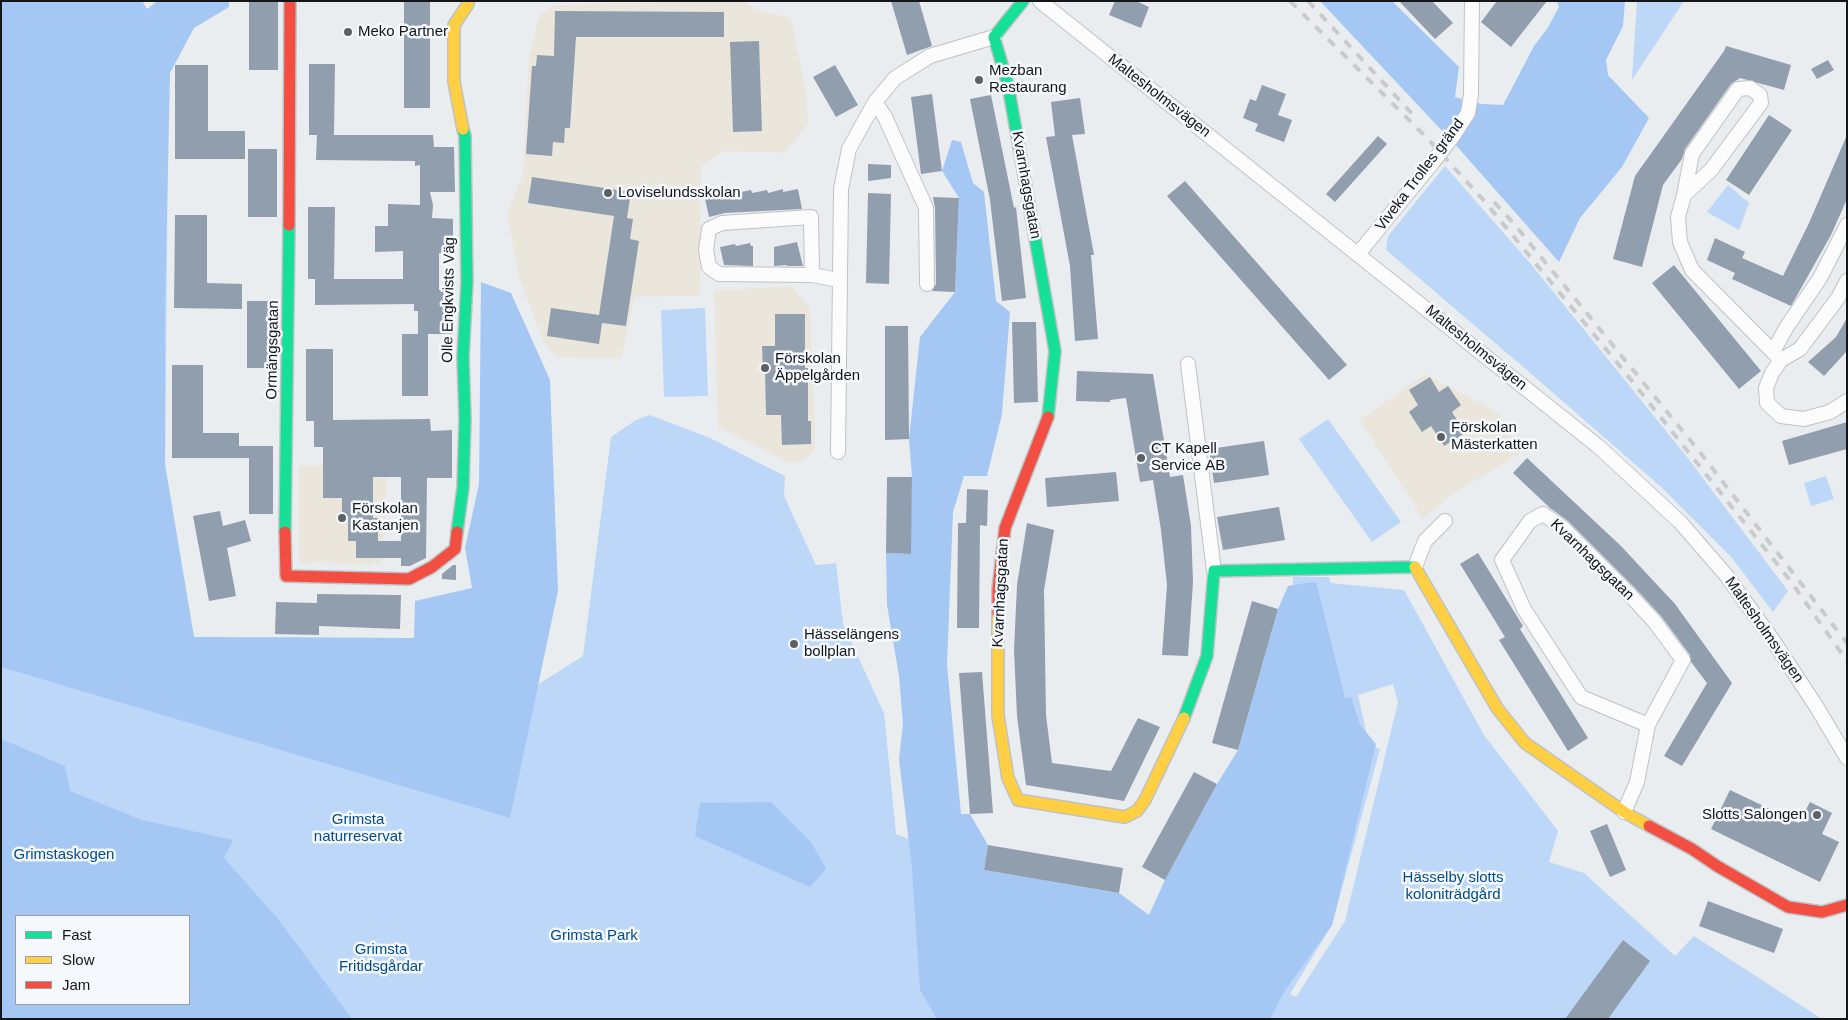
<!DOCTYPE html>
<meta charset="utf-8">
<style>
body{margin:0}
#map{position:relative;width:1848px;height:1020px;overflow:hidden;background:#eaedf0;font-family:Arial,sans-serif}
canvas{display:block}
.frame{position:absolute;inset:0;border:2px solid #131518;pointer-events:none}
.legend{position:absolute;left:15px;top:915px;width:175px;height:90px;box-sizing:border-box;background:#f5f9fe;border:1px solid #9b9ea2;margin:0;padding:6px 9px;list-style:none;font-size:15px;color:#131518}
.legend li{display:flex;align-items:center;gap:10px;height:25px}
.legend b{width:25px;border:1px solid #9b9ea2}
</style>
<div id="map">
<canvas width="1848" height="1020"></canvas>
<div class="frame"></div>
<ul class="legend">
<li><b style="height:6px;background:#16e098"></b>Fast</li>
<li><b style="height:6px;background:#ffcf43"></b>Slow</li>
<li><b style="height:6px;background:#f24e42"></b>Jam</li>
</ul>
</div>
<script>
const ctx = document.querySelector('canvas').getContext('2d');
ctx.lineJoin = 'round';
function paint(path, color) {
  ctx.fillStyle = color;
  ctx.fill(path, 'evenodd');
}
function poly(rows) {
  const path = new Path2D();
  for (const r of rows) {
    path.moveTo(r[0], r[1]);
    for (let i = 2; i < r.length; i += 2) path.lineTo(r[i], r[i + 1]);
  }
  return path;
}
function strokePath(path, color, width, dash) {
  ctx.strokeStyle = color;
  ctx.lineWidth = width;
  ctx.lineCap = dash ? 'butt' : 'round';
  ctx.setLineDash(dash || []);
  ctx.stroke(path);
}
function drawText(font, color, halo, rows, align = 'center') {
  ctx.font = font + ' Arial,sans-serif';
  ctx.lineWidth = 5;
  ctx.setLineDash([]);
  ctx.textBaseline = 'middle';
  ctx.strokeStyle = halo;
  ctx.fillStyle = color;
  for (const [text, x, y, turn = 0] of rows) {
    ctx.save();
    ctx.translate(x, y);
    ctx.rotate((+turn || 0) * Math.PI / 180);
    ctx.textAlign = isNaN(turn) ? turn : align;
    if (halo) ctx.strokeText(text, 0, 0);
    ctx.fillText(text, 0, 0);
    ctx.restore();
  }
}
paint(poly([
 [695,1,743,1,758,10,791,18,806,92,808,123,785,153,724,151,701,166,700,296,635,297,621,359,557,357,543,341,519,278,507,213,523,174,529,57,539,16,554,5],
 [791,286,810,308,815,431,815,449,808,457,795,463,788,462,718,427,714,291],
 [1425,374,1497,412,1520,454,1451,495,1423,519,1360,420],
 [299,465,387,465,384,558,378,566,375,562,370,566,366,562,362,566,358,562,354,566,350,562,346,566,342,562,339,566,335,561,331,565,327,560,323,564,320,561,316,564,313,561,308,565,306,561,302,565,299,561]
]), '#ebe6dc');
paint(poly([
 [1637,1,1684,1,1632,80],
 [1,11,169,20,165,484,194,637,415,638,534,687,583,656,611,437,636,420,650,415,710,438,785,476,784,496,816,565,836,563,843,624,884,713,896,834,952,856,1000,903,1177,930,1287,762,1293,577,1329,577,1331,583,1404,590,1484,735,1558,831,1549,862,1584,873,1675,956,1694,936,1822,1019,1,1019],
 [1393,684,1398,702,1345,921,1296,997,1290,994,1332,925,1380,749,1369,744,1358,695],
 [16,916,189,916,189,1004,16,1004],
 [1445,166,1530,263,1687,457,1788,591,1773,612,1732,558,1660,486,1528,371,1386,250,1388,236],
 [1728,185,1749,203,1739,230,1707,212],
 [705,308,708,396,664,397,661,310],
 [1328,419,1401,522,1372,542,1299,439],
 [1826,476,1834,499,1811,506,1804,483]
]), '#bcd7f7');
paint(poly([
 [1,1,142,1,147,9,157,1,229,1,229,7,194,28,170,73,165,305,165,464,194,637,414,638,415,601,472,588,465,548,479,484,481,282,511,293,550,380,558,591,510,818,1,667],
 [1320,1,1392,1,1459,67,1455,97,1482,104,1503,105,1534,46,1547,29,1559,7,1557,1,1625,1,1623,26,1606,60,1608,75,1649,118,1622,167,1580,218,1559,262,1461,151],
 [952,140,961,142,973,183,984,192,996,301,1010,312,1002,414,987,476,964,476,953,512,947,665,961,814,970,814,988,845,984,870,1119,893,1149,915,1165,880,1217,784,1238,750,1278,609,1288,586,1316,582,1345,698,1351,697,1360,725,1376,744,1332,925,1284,992,1270,1019,937,1019,920,990,912,869,899,759,903,724,899,676,887,605,886,553,910,554,912,477,909,439,920,337,955,292,959,198,942,171],
 [1,739,65,766,70,791,142,820,233,840,224,858,278,919,352,1019,1,1019],
 [189,916,189,1004,16,1004,16,916],
 [771,802,811,842,826,869,810,887,695,836,700,803]
]), '#a4c8f3');
paint(poly([
 [249,1,278,1,278,70,249,70],
 [404,1,430,1,430,108,404,108],
 [891,1,919,1,932,46,907,55],
 [1115,1,1136,1,1149,7,1141,28,1109,15],
 [1399,1,1432,1,1453,23,1435,39],
 [1497,1,1547,1,1511,47,1481,22],
 [555,11,724,12,724,37,576,37,570,128,565,128,564,143,553,142,552,156,526,154,532,66,536,66,537,55,554,56],
 [759,41,762,131,733,132,730,42],
 [1726,46,1791,65,1784,90,1740,78,1731,84,1685,149,1682,159,1663,185,1642,267,1613,259,1635,176,1724,51],
 [1828,60,1834,70,1817,79,1811,69],
 [309,64,335,64,334,135,433,135,434,147,454,147,455,192,430,192,433,205,432,218,453,219,453,253,439,253,439,290,453,290,453,334,418,334,418,311,414,311,414,304,315,305,315,279,308,279,308,207,335,207,334,279,403,279,403,251,375,252,375,226,388,226,388,204,420,205,420,165,415,166,415,161,316,160,317,135,309,135],
 [175,65,208,65,208,131,245,131,245,159,175,159],
 [835,65,858,105,836,117,813,77],
 [1262,85,1286,94,1278,115,1292,120,1284,142,1255,131,1258,124,1243,118,1250,99,1256,101],
 [932,94,942,171,921,174,911,97],
 [991,95,1014,208,1016,207,1026,298,1002,301,990,200,970,99],
 [1080,98,1085,134,1072,135,1094,255,1091,255,1098,339,1075,341,1070,266,1046,137,1055,136,1051,102],
 [1769,115,1792,130,1749,195,1726,180],
 [1847,135,1847,199,1831,235,1791,306,1732,279,1735,273,1707,260,1715,238,1745,252,1742,258,1783,276,1809,223],
 [1378,136,1387,144,1335,202,1326,194],
 [248,149,277,149,277,217,248,217],
 [868,164,891,165,891,178,868,181],
 [532,177,631,192,627,218,633,219,630,239,639,241,626,326,602,323,599,344,547,336,551,308,599,315,614,216,528,203],
 [1185,181,1347,365,1329,380,1167,196],
 [783,189,783,192,798,189,802,209,725,213,709,217,704,194,720,191,720,194,736,191,736,193,751,190,752,193,767,190,768,193],
 [868,193,891,194,889,284,866,283],
 [933,197,959,198,955,292,932,291,936,284,935,208],
 [175,215,207,215,207,283,242,284,242,309,174,308],
 [797,242,803,266,787,266,787,265,774,266,774,247],
 [750,243,751,246,753,246,753,266,724,265,720,247,735,244,736,246],
 [1674,265,1761,371,1739,389,1652,283],
 [247,301,273,301,272,368,247,368],
 [775,314,805,314,805,368,808,368,808,421,811,421,811,444,782,445,781,415,766,415,765,370,763,370,762,346,775,346],
 [1847,318,1847,351,1824,376,1808,362,1836,337],
 [1012,322,1036,322,1038,402,1014,403],
 [885,326,908,326,909,439,885,440],
 [402,334,428,334,428,396,402,396],
 [306,349,333,349,333,420,430,419,431,431,452,430,452,478,427,478,426,558,410,566,401,566,401,558,356,558,356,541,348,541,348,519,342,519,342,498,323,498,323,447,314,447,314,421,306,421],
 [373,477,401,477,401,541,378,541,378,518,373,518],
 [172,365,203,365,203,433,239,433,239,446,273,446,273,514,249,514,249,458,172,458],
 [1077,371,1153,374,1170,477,1183,475,1191,526,1193,582,1188,656,1162,655,1167,585,1161,530,1153,480,1140,482,1126,398,1110,400,1110,402,1076,401],
 [1430,377,1439,392,1448,386,1461,405,1452,412,1465,433,1444,446,1431,426,1422,432,1409,412,1418,405,1409,390],
 [1847,422,1847,449,1789,465,1782,441],
 [1264,441,1269,475,1214,483,1209,449],
 [1527,458,1621,546,1675,604,1732,683,1682,766,1664,756,1707,683,1691,662,1690,655,1661,616,1636,589,1568,521,1550,508,1513,473],
 [1116,472,1119,501,1047,507,1045,478],
 [887,477,912,477,911,554,886,553],
 [967,489,988,490,987,526,980,525,979,628,957,628,958,523,966,523],
 [1279,507,1285,540,1223,550,1217,517],
 [220,511,223,526,245,520,251,541,227,548,236,596,209,601,193,516],
 [1027,523,1054,530,1044,590,1046,715,1052,763,1111,771,1138,718,1160,727,1124,801,1026,785,1017,716,1014,650,1017,585],
 [1478,553,1523,626,1520,629,1588,738,1568,751,1499,640,1505,637,1460,564],
 [453,565,456,565,456,580,442,579,442,574],
 [317,594,401,595,400,629,319,626,319,635,275,634,276,602,317,603],
 [1252,601,1278,609,1238,750,1212,743],
 [982,672,993,813,970,814,959,673],
 [1194,772,1217,784,1165,880,1142,867],
 [1730,790,1799,823,1810,802,1832,813,1822,834,1839,842,1820,882,1711,829],
 [1607,824,1626,870,1610,877,1590,831],
 [988,845,1123,868,1119,893,984,870],
 [1708,901,1783,929,1774,953,1699,926],
 [1623,940,1650,961,1608,1019,1565,1019]
]), '#909ead');
const street = poly([
 [1040,1,1599,447,1680,522,1726,575,1772,639,1816,706,1847,758],
 [875,102,885,117,926,208,927,284],
 [1453,136,1468,113,1471,95,1472,1],
 [1684,195,1711,170,1761,103,1760,95,1750,88,1738,89,1692,154,1684,195,1678,217,1680,242,1692,270,1781,360,1772,373,1766,388,1767,403,1781,416,1804,419,1830,412,1847,401],
 [1358,254,1433,162],
 [812,275,719,274,709,267,706,250,709,229,722,223,811,217,812,275,839,280],
 [1773,352,1786,328,1820,278,1847,225],
 [1781,360,1800,349,1838,298,1847,281],
 [1188,364,1214,571],
 [838,452,841,189,849,149,875,102,895,78,930,56,994,37],
 [1415,567,1425,541,1445,521],
 [1624,812,1637,782,1648,725,1683,660,1654,621,1630,595,1562,527,1543,514,1530,521,1502,560,1524,609,1581,697,1648,725]
]);
const fast = poly([
 [1023,1,994,37,1008,85,1055,351,1048,417],
 [285,532,289,225],
 [457,532,463,488,465,418,463,357,467,282,465,136,463,129],
 [1184,718,1207,656,1214,571,1415,567]
]);
const slow = poly([
 [463,129,454,82,454,25,468,4,468,1],
 [1415,567,1497,708,1525,743,1624,812,1649,826],
 [998,614,998,716,1008,778,1018,800,1125,817,1137,811,1145,800,1184,718]
]);
const jam = poly([
 [289,225,290,1],
 [285,532,286,576,409,579,432,567,455,549,457,532],
 [998,614,998,589,1005,528,1048,417],
 [1649,826,1692,849,1717,866,1788,907,1822,912,1847,905]
]);
strokePath(street, '#bfc2c5', 16);
strokePath(fast, '#bfc2c5', 14);
strokePath(slow, '#bfc2c5', 14);
strokePath(jam, '#bfc2c5', 14);
strokePath(street, '#fcfcfd', 14);
strokePath(fast, '#16e098', 11);
strokePath(slow, '#ffcf43', 11);
strokePath(jam, '#f24e42', 11);
strokePath(poly([
 [1290,1,1428,139,1486,203,1628,376,1789,579,1847,661],
 [1308,1,1416,118],
 [1494,202,1515,225,1699,451,1847,643]
]), '#c9cacb', 4, [9, 9]);
const streetBridge = poly([
 [1433,162,1453,136]
]);
strokePath(streetBridge, '#bfc2c5', 16, []);
strokePath(streetBridge, '#fcfcfd', 14);
for (const [x, y, r, color] of [
 [348,32,5,"#5e6164"],
 [979,80,5,"#5e6164"],
 [608,193,5,"#5e6164"],
 [765,368,5,"#5e6164"],
 [1441,437,5,"#5e6164"],
 [1141,458,5,"#5e6164"],
 [342,518,5,"#5e6164"],
 [794,644,5,"#5e6164"],
 [1817,815,5,"#5e6164"]
]) {
  const dot = new Path2D();
  dot.arc(x, y, r, 0, 2 * Math.PI);
  ctx.fillStyle = color;
  ctx.fill(dot);
  strokePath(dot, '#f5f9fe', 2);
}
drawText('15px', '#131518', '#f5f9fe', [
 ["Meko Partner",358,32],
 ["Mezban",989,71],
 ["Restaurang",989,88],
 ["Loviselundsskolan",618,193],
 ["Förskolan",775,359],
 ["Äppelgården",775,376],
 ["Förskolan",1451,428],
 ["Mästerkatten",1451,445],
 ["CT Kapell",1151,449],
 ["Service AB",1151,466],
 ["Förskolan",352,509],
 ["Kastanjen",352,526],
 ["Hässelängens",804,635],
 ["bollplan",804,652],
 ["Slotts Salongen",1807,815,"right"]
], 'left');
drawText('15px', '#131518', '#f5f9fe', [
 ["Maltesholmsvägen",1159,96,38],
 ["Viveka Trolles gränd",1420,175,-53],
 ["Kvarnhagsgatan",1026,185,80],
 ["Olle Engkvists Väg",449,300,-89],
 ["Maltesholmsvägen",1476,348,39],
 ["Ormängsgatan",273,350,-89],
 ["Kvarnhagsgatan",1592,560,44],
 ["Kvarnhagsgatan",1001,593,-87],
 ["Maltesholmsvägen",1764,630,55]
]);
drawText('15px', '#014b8d', '#f5f9fe', [
 ["Grimsta",358,820],
 ["naturreservat",358,837],
 ["Grimstaskogen",64,855],
 ["Hässelby slotts",1453,878],
 ["koloniträdgård",1453,895],
 ["Grimsta Park",594,936],
 ["Grimsta",381,950],
 ["Fritidsgårdar",381,967]
]);
</script>
